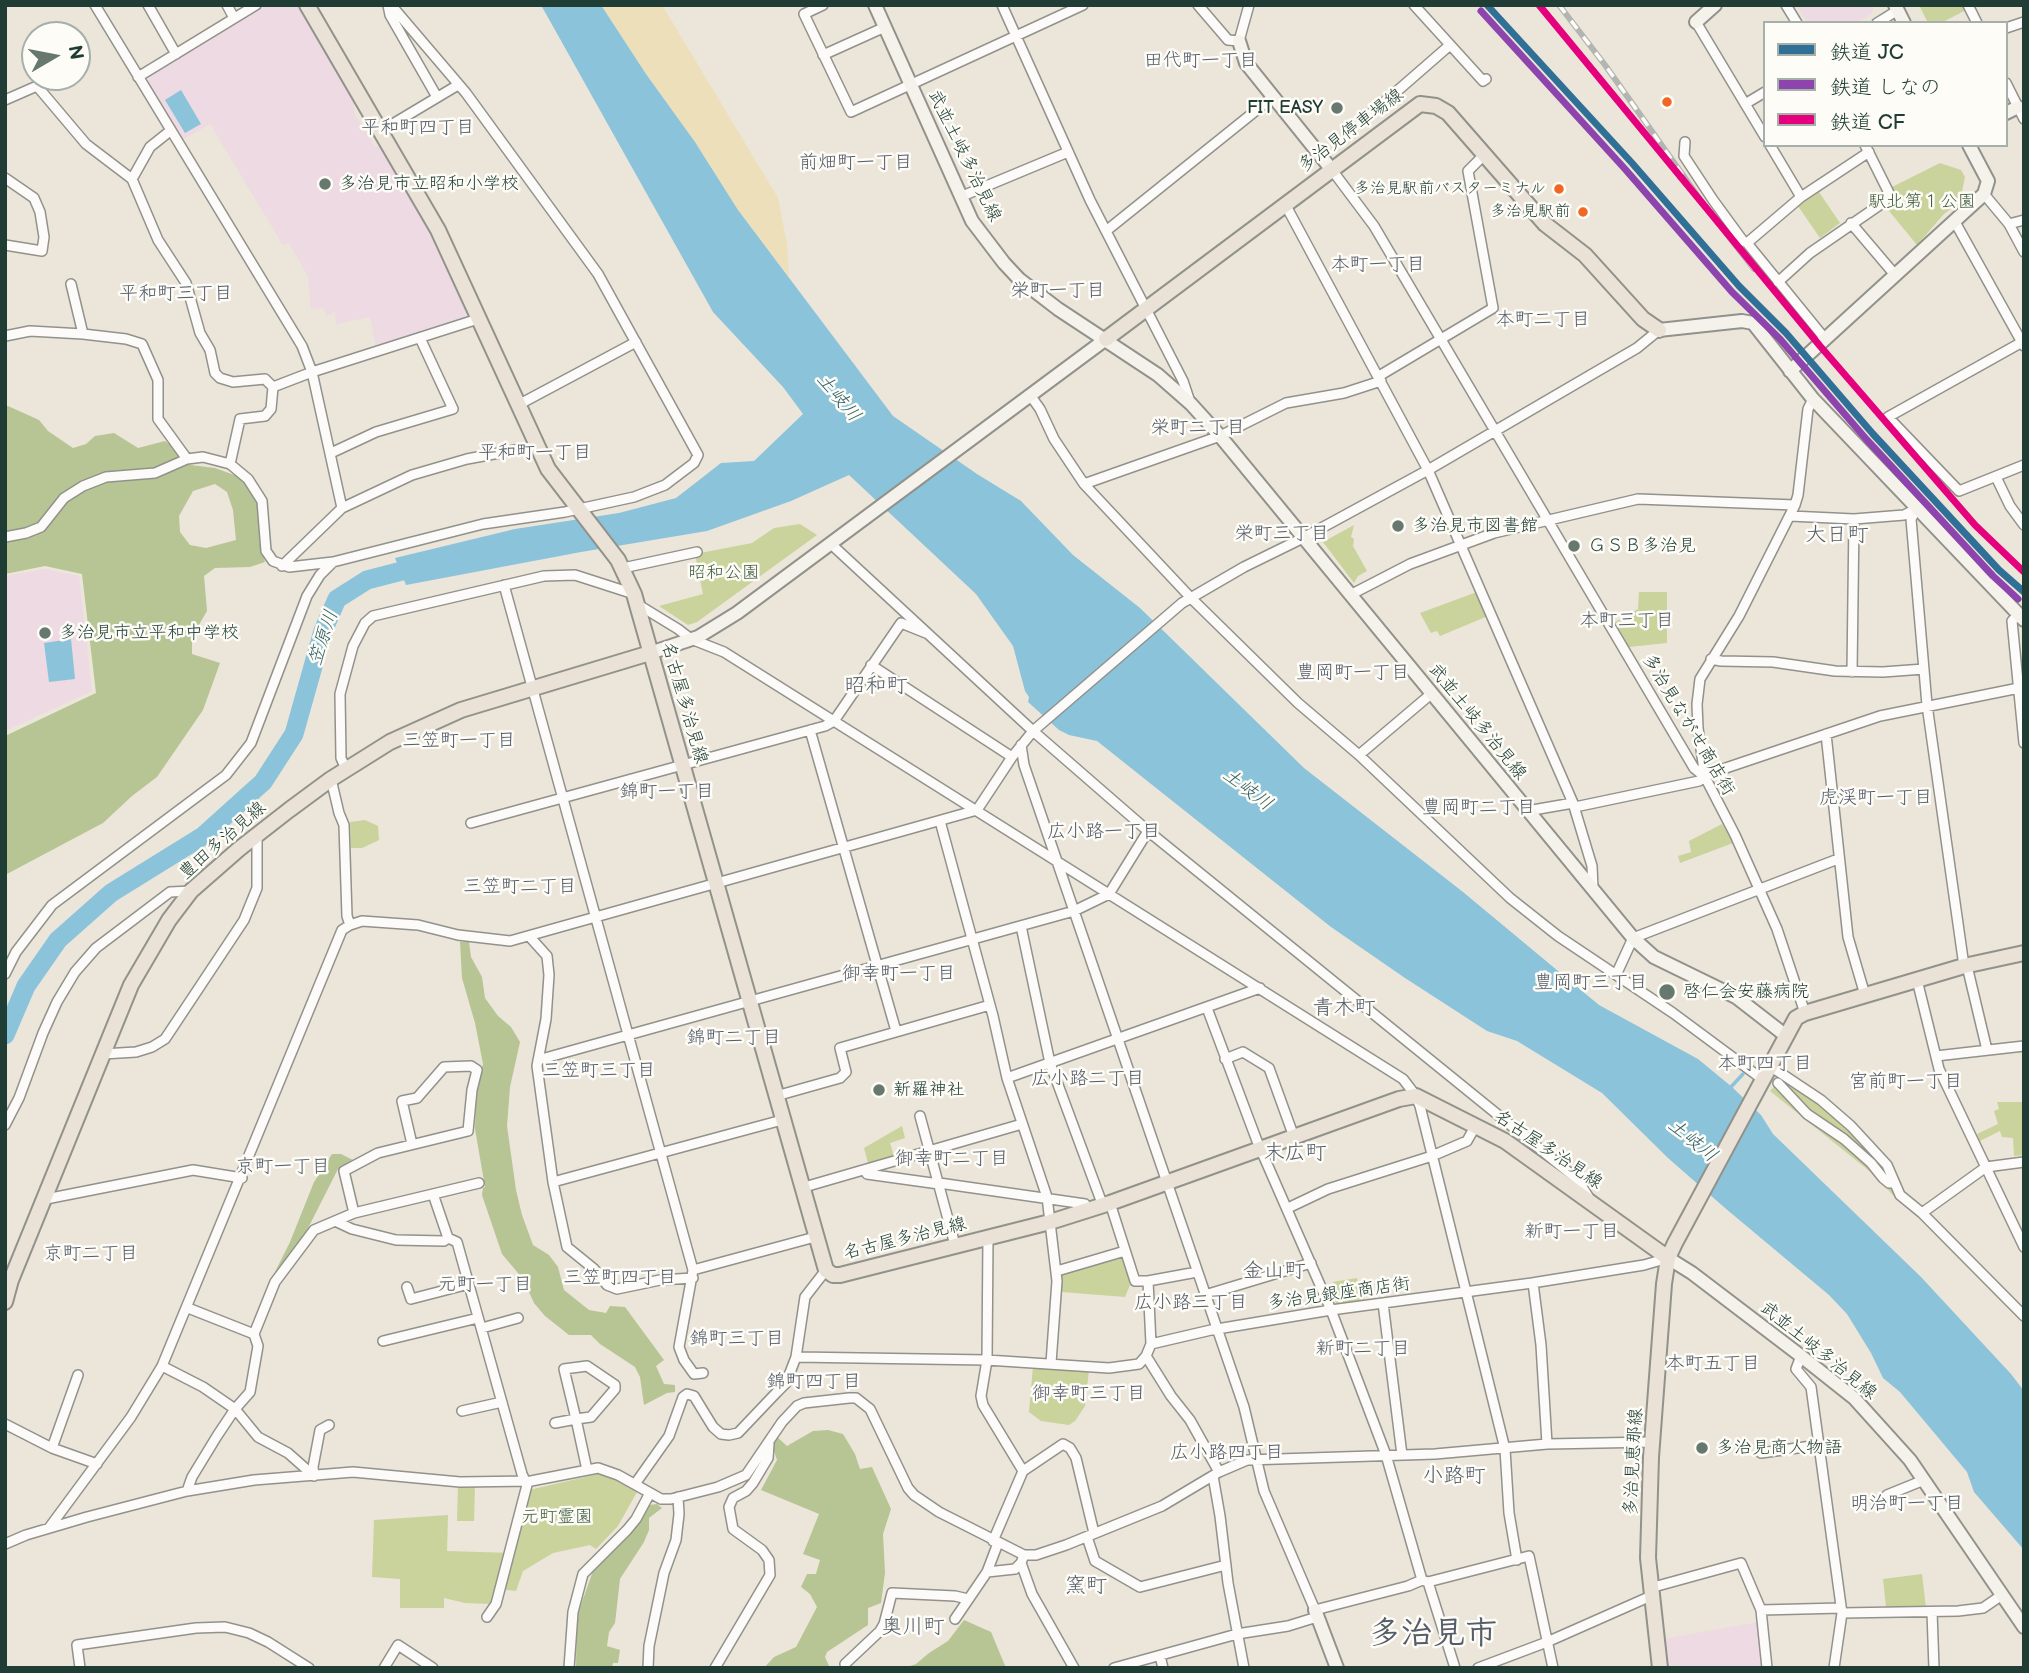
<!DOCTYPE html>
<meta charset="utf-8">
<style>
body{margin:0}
#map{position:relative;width:2029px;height:1673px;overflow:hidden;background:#ece5d9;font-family:"Balsamiq Sans","Klee One",sans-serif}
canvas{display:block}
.frame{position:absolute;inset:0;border:7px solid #1f3d34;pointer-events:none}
.legend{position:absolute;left:1763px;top:21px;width:245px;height:126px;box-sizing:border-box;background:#fdfcf7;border:2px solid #a4b0a9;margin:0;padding:9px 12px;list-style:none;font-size:21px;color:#1f3d34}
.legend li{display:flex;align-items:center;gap:14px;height:35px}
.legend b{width:35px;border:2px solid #a4b0a9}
.north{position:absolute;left:21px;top:21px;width:70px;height:70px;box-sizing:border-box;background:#fdfcf7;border:2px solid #a4b0a9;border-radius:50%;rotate:80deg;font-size:19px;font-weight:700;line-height:28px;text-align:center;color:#1f3d34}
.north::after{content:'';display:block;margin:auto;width:24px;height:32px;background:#67786e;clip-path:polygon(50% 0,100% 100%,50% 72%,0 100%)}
</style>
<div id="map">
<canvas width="2029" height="1673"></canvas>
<div class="frame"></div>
<ul class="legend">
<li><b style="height:9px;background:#307097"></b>鉄道 JC</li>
<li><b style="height:9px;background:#8e44ad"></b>鉄道 しなの</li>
<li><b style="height:9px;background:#e5007d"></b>鉄道 CF</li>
</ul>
<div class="north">N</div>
</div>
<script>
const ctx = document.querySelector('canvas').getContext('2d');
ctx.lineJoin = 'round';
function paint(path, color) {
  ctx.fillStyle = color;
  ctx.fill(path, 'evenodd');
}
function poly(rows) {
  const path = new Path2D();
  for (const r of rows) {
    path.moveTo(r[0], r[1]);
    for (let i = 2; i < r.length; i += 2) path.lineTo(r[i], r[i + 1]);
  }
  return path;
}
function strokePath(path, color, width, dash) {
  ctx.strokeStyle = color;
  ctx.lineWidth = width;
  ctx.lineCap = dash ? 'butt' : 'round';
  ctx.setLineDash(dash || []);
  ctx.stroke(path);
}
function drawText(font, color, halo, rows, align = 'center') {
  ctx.font = font + ' "Balsamiq Sans","Klee One",sans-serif';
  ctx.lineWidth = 5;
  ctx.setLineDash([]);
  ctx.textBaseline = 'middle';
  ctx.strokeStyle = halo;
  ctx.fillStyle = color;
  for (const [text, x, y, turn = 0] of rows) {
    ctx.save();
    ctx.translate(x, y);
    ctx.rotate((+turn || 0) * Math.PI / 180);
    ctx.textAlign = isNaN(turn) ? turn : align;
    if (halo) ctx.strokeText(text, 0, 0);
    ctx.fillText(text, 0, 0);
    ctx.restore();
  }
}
paint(poly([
 [261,5,298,5,354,103,354,113,375,147,379,146,433,235,467,313,466,317,376,347,370,317,336,324,335,311,327,316,323,308,311,310,308,276,289,243,283,245,210,124,182,140,180,138,147,82,150,76],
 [1796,5,1874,5,1872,13,1857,23,1808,23],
 [45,569,79,576,92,691,5,731,5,576],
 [1758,1622,1762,1667,1667,1668,1663,1639]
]), '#eddae2');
paint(poly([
 [1919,5,1964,5,1966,10,1941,23,1928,23],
 [1940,163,1961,170,1965,177,1960,201,1943,215,1917,245,1885,206,1898,199,1892,187],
 [1819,192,1840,223,1820,238,1798,206],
 [800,524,817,535,697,622,688,625,659,606,703,594,695,554,752,543,774,528],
 [1354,525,1351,537,1354,539,1353,546,1367,571,1358,576,1354,583,1323,542],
 [1477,592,1488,616,1440,636,1437,631,1431,633,1420,613],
 [1639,592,1667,592,1667,643,1629,647,1615,622,1638,609],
 [365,820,378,826,379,840,362,848,351,848,350,822],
 [1722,824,1733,843,1680,863,1678,856,1691,852,1689,841],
 [1780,1080,1818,1104,1862,1143,1881,1165,1895,1197,1868,1170,1770,1091],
 [1997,1102,2024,1102,2024,1155,2014,1156,2013,1138,2002,1137,2000,1131,1980,1141,1977,1134,1998,1124,1994,1111,1999,1109],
 [902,1126,905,1138,890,1143,894,1156,868,1163,864,1148],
 [1123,1256,1130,1285,1125,1297,1062,1292,1061,1274],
 [1357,1278,1358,1284,1362,1284,1364,1301,1337,1305,1332,1293,1335,1292,1333,1282],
 [1033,1366,1089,1370,1085,1406,1075,1421,1069,1425,1041,1421,1029,1412],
 [598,1474,615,1480,637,1492,618,1526,596,1549,590,1545,553,1553,523,1571,516,1591,498,1589,492,1604,465,1603,444,1598,444,1608,400,1608,400,1579,372,1577,374,1520,448,1515,447,1551,512,1553,529,1490],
 [458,1485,475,1486,474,1521,457,1521],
 [1922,1574,1926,1608,1886,1607,1883,1579]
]), '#cad39b');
paint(poly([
 [8,406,39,420,48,431,73,448,86,444,95,436,114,433,138,448,165,441,175,448,183,464,215,468,237,476,252,490,263,522,260,546,265,562,250,567,215,568,204,576,207,611,192,637,192,654,220,663,203,710,157,777,132,796,103,823,5,875,5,736,96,693,82,574,45,566,5,574,5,407],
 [215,484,227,492,233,510,236,540,206,548,190,545,180,532,179,516,193,491],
 [460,942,469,942,471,957,482,977,485,998,498,1016,511,1027,520,1042,510,1087,507,1126,516,1190,522,1215,533,1245,549,1255,558,1267,564,1290,589,1310,606,1313,610,1306,625,1307,664,1360,656,1366,664,1384,675,1385,675,1392,667,1393,644,1405,640,1377,635,1367,600,1344,591,1335,569,1335,545,1316,534,1303,523,1279,502,1254,482,1195,483,1188,485,1187,475,1129,476,1094,483,1064,475,1023,462,978],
 [332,1154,341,1154,353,1160,338,1169,303,1238,276,1276,274,1274,290,1242,314,1182],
 [828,1430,843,1434,855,1454,860,1469,872,1467,891,1509,883,1534,885,1573,881,1603,868,1608,868,1625,827,1652,825,1657,830,1668,764,1668,774,1657,796,1647,817,1607,810,1594,801,1587,807,1574,816,1574,820,1560,803,1554,819,1514,761,1490,777,1460,771,1442,776,1436,787,1446,813,1431],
 [657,1504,662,1508,649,1518,649,1530,644,1542,620,1579,615,1623,609,1632,607,1646,620,1650,618,1663,613,1663,612,1668,576,1668,577,1616,593,1571,635,1528,649,1505],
 [964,1620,991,1632,1006,1668,904,1668,916,1664,929,1653,948,1641]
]), '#b7c594');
paint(poly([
 [601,5,662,5,778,198,787,244,789,277,738,210,695,142,646,74]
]), '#eddfb9');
paint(poly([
 [541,5,601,5,646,74,695,142,738,210,893,416,977,474,1021,501,1073,555,1140,608,1304,768,1463,892,1599,1005,1698,1059,1732,1087,1761,1115,1773,1134,1921,1277,2011,1374,2024,1391,2024,1550,1974,1492,1967,1472,1900,1392,1883,1378,1871,1353,1847,1314,1829,1295,1725,1208,1668,1158,1602,1093,1517,1041,1487,1031,1405,978,1331,927,1097,741,1069,735,1059,730,1028,702,1029,697,1025,691,1013,646,976,594,849,475,791,501,707,531,581,552,406,585,395,558,515,529,619,513,676,498,721,463,754,461,803,414,783,387,713,312],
 [181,90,201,124,185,133,165,100],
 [71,639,75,679,49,682,44,643]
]), '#8bc3db');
strokePath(poly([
 [1730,1088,1743,1074]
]), '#8bc3db', 3.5);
strokePath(poly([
 [5,1035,26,986,58,940,111,893,203,836,263,782,294,734,323,631,337,599,367,580,425,565]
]), '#8bc3db', 19);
const street = poly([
 [95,5,302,346,312,372,342,508],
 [148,5,176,54],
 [227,5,234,18],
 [388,5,390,15,437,97],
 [823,5,804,14,851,112,1083,5],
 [1002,5,1090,200,1183,381,1190,402],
 [1198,5,1228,40,1239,41,1249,5],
 [1414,5,1483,81,1486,79],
 [1786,5,1797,23],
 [1968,5,1977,23],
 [1696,22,1765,137],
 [1877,23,1898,10],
 [2006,28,2024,22],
 [823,55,885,27],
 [138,77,256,5],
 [2006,83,2024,119],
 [5,100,37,86,86,144,132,179],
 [1745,104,1765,92],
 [1365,119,1450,45],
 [170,131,150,147,132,179,158,240,186,283,200,333,210,350,215,373,220,378,233,382,265,379,273,387,312,372,478,319],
 [381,131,458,85],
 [1685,142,1684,156,1713,200,1743,241,1747,243],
 [1770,145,1801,197],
 [1332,170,1374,226,1694,768,1705,777,1735,835,1777,929,1805,1013],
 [5,178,34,198,40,212,44,237,42,251,5,245],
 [1984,194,2009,224,2024,252],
 [960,197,1068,152],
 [1285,204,1428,470,1573,803,1592,866,1593,889],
 [1955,222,2024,346],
 [1851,223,1896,276],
 [2009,224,2024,220],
 [1106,231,1274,96],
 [1778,282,1810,253,1884,202,1889,193,1865,145],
 [71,284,83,334],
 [5,336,30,331,83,334,126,339,142,344,158,380,158,419,187,459],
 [1826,340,1747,243,1801,197,1869,152],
 [2024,341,1888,417,1959,491,2024,465],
 [1379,376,1493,308,1468,171,1484,155],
 [1030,395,1040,409,1054,439,1084,484,1191,598,1298,703,1359,755,1510,898,1558,936,1673,1013,1762,1079],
 [518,405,636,342],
 [331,453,376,432,453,409,420,338],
 [230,464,240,419,265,416,271,409,273,387],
 [1996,477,2010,506,2024,525],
 [1084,484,1220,436,1286,403,1344,393,1381,381],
 [1917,508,1911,519,1927,705,1964,966],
 [1790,516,1854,519,1904,515,1916,509],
 [5,537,26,533,41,527,64,498,83,486,106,477,155,473,187,459,203,457,230,464,248,479,262,501,266,551,273,561,289,567,333,562],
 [831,544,1033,731,1148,831,1577,1179,1589,1198],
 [282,566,342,508,412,475,467,459,537,446],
 [623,568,697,552],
 [504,585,693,1270,679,1347,684,1360,694,1374,703,1373],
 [1350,595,1410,564,1494,533,1638,499,1795,505],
 [637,604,678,629,691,639,724,652,1403,1079,1416,1096,1420,1106,1505,1449,1509,1513,1517,1560],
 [2018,615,2012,621,2024,743],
 [1711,659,1721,661,1773,662,1835,671,1883,672,1924,669],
 [871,665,1012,757],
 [1852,672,1854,519],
 [810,730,896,1031],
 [1826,734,1848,937,1865,995],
 [1021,745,1024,765,1244,1407,1264,1491,1315,1610,1408,1586,1422,1580,1428,1582,1529,1556,1553,1668],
 [1359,755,1431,694],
 [346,769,341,758,340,694,353,646,365,623,373,616,544,576,575,575,634,594],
 [1705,777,1698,728,1697,704,1700,679,1739,616,1795,505,1798,495,1808,409,1813,399],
 [331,779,339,813,344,825,347,916,350,925],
 [1575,807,1699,781,1711,773,1880,716,2024,687],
 [1527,811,1573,803],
 [940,821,993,1016,1007,1078,1047,1197,1057,1281,1051,1363],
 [471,823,825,726,834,721,901,623,926,633],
 [1021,926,1050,1063,1103,1206],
 [529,936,547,956,549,975,546,1019,537,1066,553,1182,567,1247,594,1269,607,1285,617,1289,660,1280,693,1278],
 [1967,966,1987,1050],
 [5,974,16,952,52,905,226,775,251,743,307,596,320,575,333,562,483,524,565,512,634,497,665,485,694,463,698,455,598,274,466,93,391,5],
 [1616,975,1633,938,1838,859],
 [1917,980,1939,1069,2024,1247],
 [1207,1008,1257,1141,1331,1310,1386,1455,1422,1580],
 [103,1054,136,1052,152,1047,165,1039,244,920,257,888,257,835],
 [1936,1056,2024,1046],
 [1225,1059,1243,1052,1269,1068,1294,1137],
 [538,1060,1074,911,1109,894,1148,831],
 [1770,1066,1821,1100,1851,1126,1887,1165,1900,1195,1922,1213,2024,1316],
 [1007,1078,1260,988],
 [1778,1083,1807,1114,1844,1139,1871,1163,1883,1178,1889,1183,1893,1183],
 [776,1096,840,1078,846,1072,840,1048,990,1005],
 [920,1116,955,1245],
 [5,1125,19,1098,43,1033,57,1002,75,972,96,948,170,892,191,891],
 [867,1174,939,1184],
 [553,1182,782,1120],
 [939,1183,1085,1204],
 [801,1188,1022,1124],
 [433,1194,448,1238,457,1242,522,1474,527,1485,496,1604,487,1617],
 [46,1199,193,1170,242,1178],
 [1110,1203,1135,1281,1148,1281,1197,1272],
 [1288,1208,1328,1189,1432,1156,1467,1141,1476,1125],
 [354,1213,344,1171,378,1153,468,1131,472,1090,477,1070,471,1066,444,1067,417,1098,402,1101,412,1144],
 [1922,1213,1986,1167,2024,1162],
 [335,1221,352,1229,396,1240,444,1241,448,1238],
 [988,1237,987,1360,981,1396,983,1405,1023,1471,993,1541],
 [693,1270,815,1237],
 [1057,1271,1125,1251],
 [1148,1281,1151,1344],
 [1533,1283,1541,1345,1547,1444],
 [407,1287,411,1299,469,1284],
 [1205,1295,1311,1263],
 [1383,1303,1402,1455],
 [188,1308,254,1334],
 [482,1328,518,1318],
 [383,1341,478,1318],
 [1146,1356,1171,1396,1190,1420,1219,1472],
 [1801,1356,1796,1369,1811,1387,1842,1613,1834,1668],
 [796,1357,987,1360,1109,1368,1139,1364,1146,1356,1151,1344,1211,1330,1331,1310,1532,1283,1644,1265,1668,1258],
 [162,1366,203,1387,235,1409,258,1437,288,1453,314,1476],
 [462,1411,502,1402],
 [555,1423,576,1419,591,1417,615,1389,615,1385,587,1366,564,1369,576,1419,587,1470],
 [5,1424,52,1448,97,1464],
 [52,1448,78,1375],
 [1761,1453,1819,1445],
 [1023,1471,1063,1444,1070,1448,1076,1458,1094,1533],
 [314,1476,313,1467,320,1430,329,1425],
 [1213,1476,1220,1516,1228,1583,1244,1668],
 [635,1484,669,1436,683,1397,687,1394,694,1396,713,1427,721,1434,729,1435,738,1433,777,1392,786,1383,796,1357,805,1297,826,1270],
 [187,1491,192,1477,217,1436,235,1409,250,1392,258,1346,254,1334,275,1282,314,1230,354,1213,479,1183],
 [1887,1495,1924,1480],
 [49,1528,131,1417,162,1366,342,930,350,925,362,921,418,925,458,935,510,941,977,810,1012,757,1033,731,1182,603,1244,567,1303,538,1428,470,1637,348,1659,330],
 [1087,1537,1095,1561,1140,1587,1226,1565],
 [5,1544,26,1535,87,1517,187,1491,254,1480,353,1472,460,1482,531,1481,598,1468,618,1475,661,1499,671,1499,718,1487,746,1475,782,1422,797,1406,804,1403,849,1398,856,1398,870,1409,908,1488,914,1495,939,1512,1024,1555,1036,1555,1066,1545,1162,1506,1219,1472,1247,1460,1435,1454,1547,1444,1652,1442],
 [1024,1555,1021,1563,1032,1594,1074,1668],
 [987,1572,1015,1569,1021,1563],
 [1428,1582,1455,1668],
 [1650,1588,1741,1563,1761,1610,1767,1668],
 [1761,1610,1841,1608],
 [1932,1612,1934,1668],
 [1842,1613,1958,1611,1983,1608,2002,1595],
 [955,1619,987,1572,998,1543],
 [1160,1656,1163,1668],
 [845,1664,880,1631,884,1624,892,1593,955,1596,968,1599],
 [80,1668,77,1645,196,1628,225,1627,249,1633,268,1642,309,1668],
 [384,1668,398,1645,433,1668],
 [569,1668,573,1612,583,1574,627,1530,636,1519,650,1493],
 [648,1668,649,1646,664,1573,676,1540,679,1514,678,1497],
 [715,1668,770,1575,769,1560,762,1550,733,1529,729,1507,733,1498,746,1491,753,1483,768,1458,769,1444],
 [1114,1668,1237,1634,1288,1626,1317,1617],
 [1478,1668,1547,1642,1651,1596]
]);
const secondary = poly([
 [875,5,972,221,1004,263,1019,279,1058,309,1158,375,1191,404,1220,436,1633,938,1654,957,1736,997,1785,1035],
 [1895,5,1904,23],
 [1696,22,1715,5],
 [1239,41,1246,63,1332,170],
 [2006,113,2018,107],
 [1659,330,1742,321,1753,323,1813,399,2024,620],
 [1790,371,1984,194,1988,181,1969,145],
 [650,653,698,637,737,613,1106,339],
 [1668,1258,1692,1273,1801,1356,1854,1398,1910,1460,2024,1627],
 [1315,1610,1337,1668]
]);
const primary = poly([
 [307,5,438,230,548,469,618,560,634,594,826,1270,833,1275,840,1275,1050,1222,1110,1203,1399,1099,1416,1096,1505,1141,1668,1258],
 [1106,339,1420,104,1436,106,1448,113,1545,224,1585,255,1643,319,1659,330],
 [5,1302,11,1280,131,985,169,920,191,891,239,849,289,810,331,779,390,742,461,710,650,653],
 [1660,1668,1648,1558,1651,1457,1664,1284,1668,1258,1675,1243,1796,1018,1805,1013,1964,966,2024,953]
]);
strokePath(street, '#91928b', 12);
strokePath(secondary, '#91928b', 16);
strokePath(primary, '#91928b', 18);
strokePath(street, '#fcfbf9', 9);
strokePath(secondary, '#f5f2ec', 12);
strokePath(primary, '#ebe2d7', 14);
const rail = poly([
 [1559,5,1605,65,1704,205,1754,269]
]);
strokePath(rail, '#b3b5b3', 6);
strokePath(rail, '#fdfcf7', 3.5, [10]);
strokePath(poly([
 [1487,5,1632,163,1739,286,1786,333,1873,434,1999,570,2024,592]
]), '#307097', 7);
strokePath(poly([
 [1481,11,1625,169,1732,292,1780,339,1867,440,1993,576,2018,599]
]), '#8e44ad', 7);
strokePath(poly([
 [1539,5,1820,346,1975,525,2024,572]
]), '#e5007d', 7);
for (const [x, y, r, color] of [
 [1667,102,6,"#f26522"],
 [1337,108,7,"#67786e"],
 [325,184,7,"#67786e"],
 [1559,189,6,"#f26522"],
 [1583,212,6,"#f26522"],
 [1398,526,7,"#67786e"],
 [1574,546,7,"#67786e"],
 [45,633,7,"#67786e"],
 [1667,992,9,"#67786e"],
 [879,1090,7,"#67786e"],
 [1702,1448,7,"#67786e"]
]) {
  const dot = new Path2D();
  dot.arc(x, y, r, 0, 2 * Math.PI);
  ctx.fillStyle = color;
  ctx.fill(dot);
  strokePath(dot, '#fdfcf7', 2.5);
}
drawText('16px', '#1f3d34', '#fdfcf7', [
 ["多治見駅前バスターミナル",1546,189],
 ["多治見駅前",1570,212]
], 'right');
drawText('18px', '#1f3d34', '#fdfcf7', [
 ["FIT EASY",1323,108,"right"],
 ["多治見市立昭和小学校",339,184],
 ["多治見市図書館",1412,526],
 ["ＧＳＢ多治見",1588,546],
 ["多治見市立平和中学校",59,633],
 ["啓仁会安藤病院",1683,992],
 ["新羅神社",893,1090],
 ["多治見商人物語",1716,1448]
], 'left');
drawText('18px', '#1f3d34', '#fdfcf7', [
 ["多治見停車場線",1351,131,-37],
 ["武並土岐多治見線",964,156,64],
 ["名古屋多治見線",684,703,74],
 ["武並土岐多治見線",1477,722,51],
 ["多治見ながせ商店街",1688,725,59],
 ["豊田多治見線",223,841,-41],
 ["名古屋多治見線",1548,1150,34],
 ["名古屋多治見線",905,1239,-14],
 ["多治見銀座商店街",1339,1294,-8],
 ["武並土岐多治見線",1818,1351,39],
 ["多治見恵那線",1634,1462,-87]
]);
drawText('18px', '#435f41', '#fdfcf7', [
 ["駅北第１公園",1922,202],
 ["昭和公園",724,573],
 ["元町霊園",557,1517]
]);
drawText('19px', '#555c6a', '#fdfcf7', [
 ["田代町一丁目",1201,61],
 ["平和町四丁目",418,128],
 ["前畑町一丁目",856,163],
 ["本町一丁目",1378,265],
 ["栄町一丁目",1058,291],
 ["平和町三丁目",176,294],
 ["本町二丁目",1543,320],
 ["栄町二丁目",1198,428],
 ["平和町一丁目",535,453],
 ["栄町三丁目",1282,534],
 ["本町三丁目",1627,621],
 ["豊岡町一丁目",1353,673],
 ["三笠町一丁目",459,741],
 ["錦町一丁目",667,792],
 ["虎渓町一丁目",1876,798],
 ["豊岡町二丁目",1479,808],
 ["広小路一丁目",1104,832],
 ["三笠町二丁目",520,887],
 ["御幸町一丁目",899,974],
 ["豊岡町三丁目",1591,983],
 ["錦町二丁目",734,1038],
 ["本町四丁目",1765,1064],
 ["三笠町三丁目",599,1071],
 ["広小路二丁目",1088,1079],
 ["宮前町一丁目",1906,1082],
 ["御幸町二丁目",952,1159],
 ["京町一丁目",283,1167],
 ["新町一丁目",1572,1232],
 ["京町二丁目",91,1254],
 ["三笠町四丁目",620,1278],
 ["元町一丁目",485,1285],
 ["広小路三丁目",1191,1303],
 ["錦町三丁目",737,1339],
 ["新町二丁目",1363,1349],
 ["本町五丁目",1713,1364],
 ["錦町四丁目",814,1382],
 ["御幸町三丁目",1089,1394],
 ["広小路四丁目",1227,1453],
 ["明治町一丁目",1907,1504]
]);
drawText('italic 19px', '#336166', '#fdfcf7', [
 ["土岐川",838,398,50],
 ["笠原川",324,638,-72],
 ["土岐川",1247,790,37],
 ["土岐川",1692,1141,39]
]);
drawText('21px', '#555c6a', '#fdfcf7', [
 ["大日町",1837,536],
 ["昭和町",876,687],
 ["青木町",1344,1009],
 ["末広町",1295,1154],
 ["金山町",1274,1272],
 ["小路町",1454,1477],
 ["窯町",1086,1587],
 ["奥川町",913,1628]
]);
drawText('bold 32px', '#555c6a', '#fdfcf7', [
 ["多治見市",1433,1635]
]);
</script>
